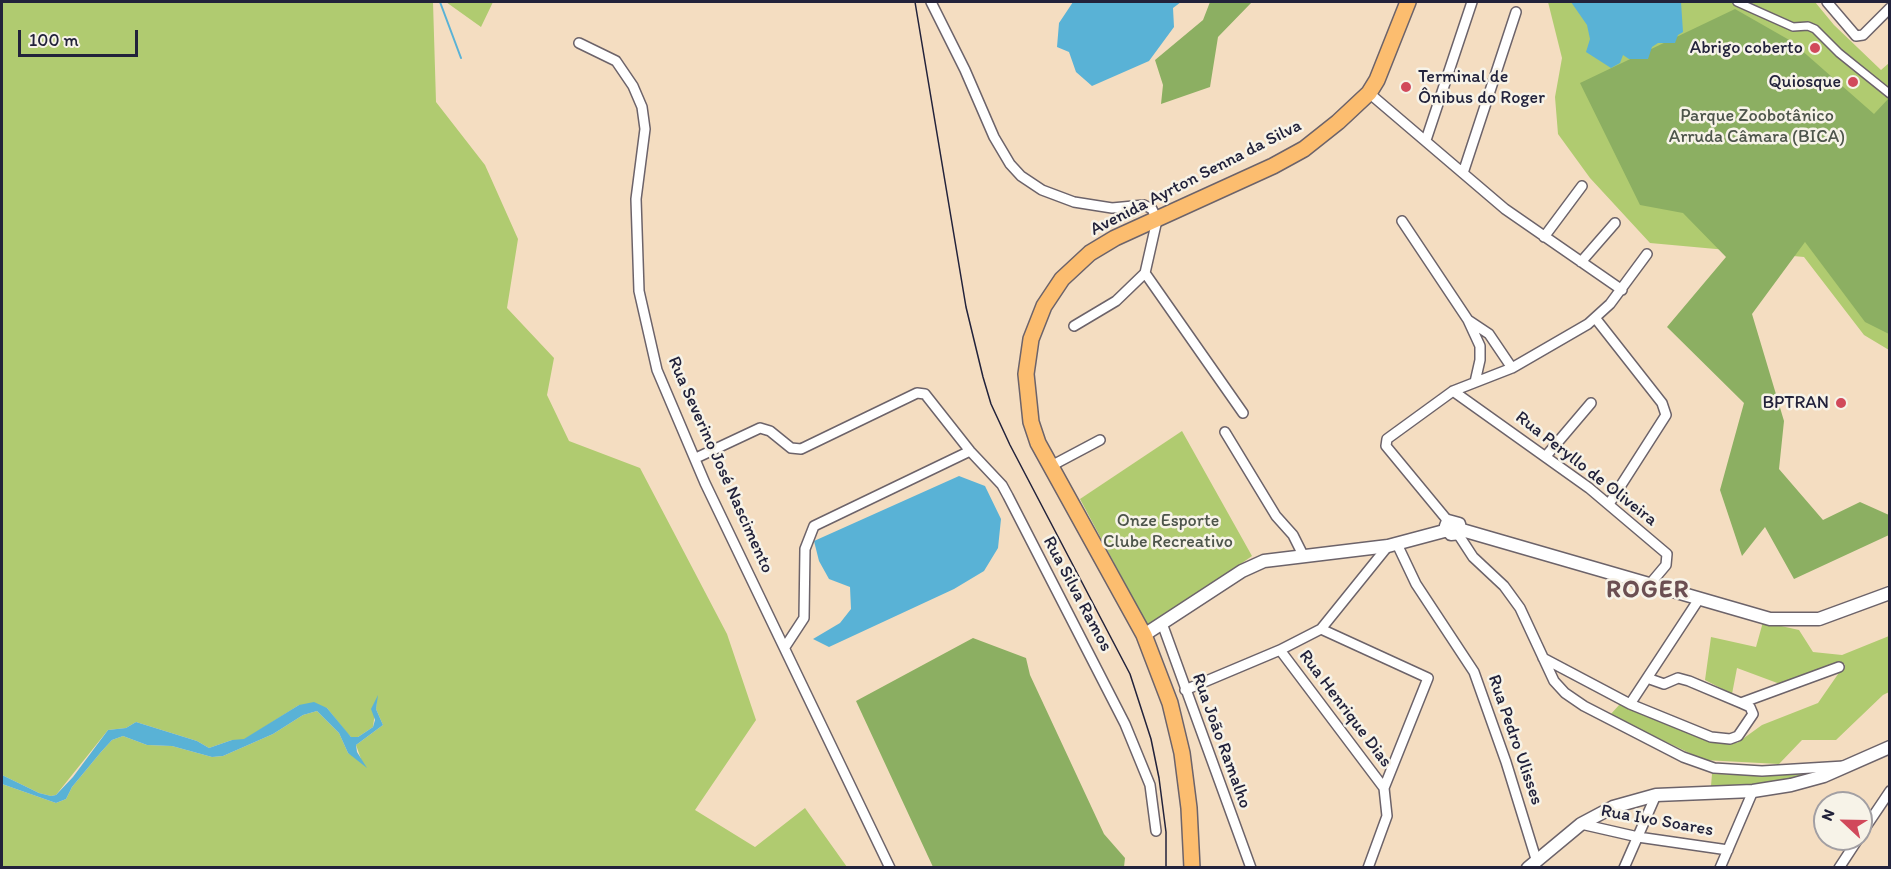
<!DOCTYPE html>
<meta charset="utf-8">
<style>
body{margin:0}
#map{position:relative;width:1891px;height:869px;overflow:hidden;background:#f4ddc1;font-family:Itim,sans-serif}
canvas{display:block}
.frame{position:absolute;inset:0;border:3px solid #22223b;pointer-events:none}
.north{position:absolute;left:1813px;top:791px;width:60px;height:60px;box-sizing:border-box;background:#f7f3e8;border:2px solid #a29fa3;border-radius:50%;rotate:292deg;font-size:16px;font-weight:700;line-height:24px;text-align:center;color:#22223b}
.north::after{content:'';display:block;margin:auto;width:21px;height:27px;background:#d1495b;clip-path:polygon(50% 0,100% 100%,50% 72%,0 100%)}
.scale{position:absolute;left:18px;top:30px;width:120px;height:27px;box-sizing:border-box;border:3px solid #22223b;border-top:0;padding-left:8px;font-size:18px;line-height:21px;white-space:nowrap;color:#22223b;-webkit-text-stroke:4px #f7f3e8;paint-order:stroke}
</style>
<div id="map">
<canvas width="1891" height="869"></canvas>
<div class="frame"></div>
<div class="north">N</div>
<div class="scale">100 m</div>
</div>
<script>
const ctx = document.querySelector('canvas').getContext('2d');
ctx.lineJoin = 'round';
function paint(path, color) {
  ctx.fillStyle = color;
  ctx.fill(path, 'evenodd');
}
function poly(rows) {
  const path = new Path2D();
  for (const r of rows) {
    path.moveTo(r[0], r[1]);
    for (let i = 2; i < r.length; i += 2) path.lineTo(r[i], r[i + 1]);
  }
  return path;
}
function strokePath(path, color, width, dash) {
  ctx.strokeStyle = color;
  ctx.lineWidth = width;
  ctx.lineCap = dash ? 'butt' : 'round';
  ctx.setLineDash(dash || []);
  ctx.stroke(path);
}
function drawText(font, color, halo, rows, align = 'center') {
  ctx.font = font + ' Itim,sans-serif';
  ctx.lineWidth = 5;
  ctx.setLineDash([]);
  ctx.textBaseline = 'middle';
  ctx.strokeStyle = halo;
  ctx.fillStyle = color;
  for (const [text, x, y, turn = 0] of rows) {
    ctx.save();
    ctx.translate(x, y);
    ctx.rotate((+turn || 0) * Math.PI / 180);
    ctx.textAlign = isNaN(turn) ? turn : align;
    if (halo) ctx.strokeText(text, 0, 0);
    ctx.fillText(text, 0, 0);
    ctx.restore();
  }
}
paint(poly([
 [2,2,433,2,436,102,485,165,518,239,507,308,554,358,547,395,569,441,640,468,727,634,756,720,695,810,755,847,805,808,847,867,2,867,2,784,56,803,66,799,72,787,101,752,112,740,123,736,147,745,172,746,212,757,223,756,273,734,303,715,317,711,339,733,348,753,361,759,356,745,383,725,376,709,377,697,373,727,358,737,351,737,347,733,327,708,299,705,244,740,232,740,209,748,197,741,136,722,126,728,108,730,56,795,51,796,39,793,2,775],
 [446,2,493,2,481,27],
 [1548,2,1815,2,1834,25,1881,70,1889,63,1889,350,1864,335,1804,257,1650,243,1590,178,1558,134,1555,97,1562,58],
 [1182,431,1252,556,1149,628,1080,499],
 [1763,622,1799,630,1813,652,1842,655,1889,636,1889,692,1883,695,1836,740,1802,740,1779,764,1704,760,1610,715,1620,704,1737,743,1762,725,1818,703,1845,664,1780,684,1737,668,1732,694,1705,680,1711,637,1756,647],
 [1815,771,1805,776,1754,785,1711,786,1712,774,1766,775]
]), '#b0cb70');
paint(poly([
 [1210,2,1252,2,1218,37,1210,87,1161,104,1163,85,1155,60,1203,20],
 [1735,9,1791,41,1874,114,1889,98,1889,334,1865,322,1805,242,1752,314,1784,421,1779,469,1823,520,1860,502,1889,515,1889,535,1794,579,1765,527,1742,556,1720,490,1744,403,1667,327,1726,257,1683,213,1640,205,1580,83],
 [973,638,1026,658,1030,675,1104,834,1125,858,1124,867,933,867,856,701]
]), '#8caf62');
paint(poly([
 [1073,2,1181,2,1173,8,1174,27,1149,61,1092,86,1076,72,1069,52,1057,47,1059,23],
 [1571,2,1681,2,1683,32,1678,35,1675,43,1658,43,1652,47,1648,59,1629,59,1623,55,1620,63,1611,68,1586,52,1590,39,1587,25],
 [959,476,985,486,1001,519,998,548,984,571,954,589,829,647,813,639,840,623,851,609,850,587,829,579,819,561,814,541],
 [378,695,376,709,383,725,356,745,357,752,367,768,348,753,339,733,317,711,303,715,273,734,223,756,212,757,172,746,147,745,123,736,112,740,101,752,72,787,66,799,56,803,2,784,2,775,39,793,51,796,56,795,73,777,108,730,126,728,136,722,197,741,209,748,232,740,244,739,299,705,314,702,327,708,351,737,358,737,373,727,375,720,371,709]
]), '#59b2d6');
strokePath(poly([
 [440,2,461,58]
]), '#59b2d6', 2);
const pedestrian = poly([
 [1737,2,1793,27,1808,26,1815,29,1839,53,1890,94]
]);
const minor = poly([
 [931,2,965,70,994,137,1010,164,1021,176,1042,190,1074,202,1112,208,1144,205,1152,209,1157,220,1145,273,1116,301,1074,326],
 [1827,2,1856,36,1863,35,1890,8],
 [579,43,616,61,633,86,642,107,645,129,636,199,639,291,657,370,705,483,890,868],
 [1369,93,1505,209,1622,290],
 [1426,140,1472,2],
 [1463,173,1516,12],
 [1402,221,1468,320,1480,346,1480,360,1475,382],
 [1544,237,1582,186],
 [1581,262,1615,223],
 [1145,273,1243,413],
 [1596,319,1662,403,1666,415,1609,504],
 [1468,320,1489,334,1512,368],
 [1453,391,1589,488,1667,554,1666,565,1650,584],
 [1225,432,1276,516,1293,535,1303,555],
 [1546,456,1591,403],
 [696,458,760,428,770,431,791,448,801,449,917,393,925,394,970,451,1002,485,1008,496,1125,724,1150,785,1156,831],
 [1051,466,1100,440],
 [1448,521,1386,446,1387,439,1453,391,1512,368,1588,324,1610,304,1647,254],
 [1458,534,1473,557,1504,586,1520,608,1554,681,1565,693,1584,706,1683,757,1714,768,1762,771,1844,766],
 [1397,544,1416,584,1474,672,1506,762,1536,859],
 [1163,626,1251,868],
 [1321,629,1428,678,1384,788,1387,816,1368,868],
 [785,647,804,618,805,549,814,526,970,451],
 [1280,650,1384,788],
 [1543,658,1630,704,1711,737,1730,739,1738,736,1753,714,1750,707,1741,703,1689,681,1678,678,1664,684,1647,678],
 [1185,690,1280,650,1321,629,1388,546],
 [1741,703,1839,667],
 [1630,704,1699,599],
 [1581,824,1638,837,1728,850],
 [1861,834,1890,791],
 [1624,868,1656,795],
 [1720,868,1753,791],
 [1839,868,1858,839]
]);
const tertiary = poly([
 [1448,521,1459,524,1461,533,1451,534,1446,526,1448,521],
 [1462,530,1770,619,1819,619,1890,593],
 [1144,635,1242,571,1264,561,1388,546,1448,530],
 [1528,868,1581,824,1613,807,1656,795,1753,791,1791,785,1824,776,1890,747]
]);
const primary = poly([
 [1192,868,1189,808,1182,753,1170,703,1144,635,1038,443,1031,422,1026,374,1031,339,1044,306,1062,279,1090,253,1115,238,1273,166,1304,149,1338,122,1369,93,1377,80,1408,2]
]);
strokePath(pedestrian, '#6c636a', 10);
strokePath(minor, '#6c636a', 12);
strokePath(tertiary, '#6c636a', 15);
strokePath(primary, '#6c636a', 18);
strokePath(pedestrian, '#fff', 7);
strokePath(minor, '#fff', 9);
strokePath(tertiary, '#fff', 12);
strokePath(primary, '#fcbd6f', 15);
strokePath(poly([
 [915,2,966,307,983,377,991,404,1010,445,1130,674,1151,739,1159,778,1166,832,1166,868]
]), '#22223b', 1.5);
for (const [x, y, r, color] of [
 [1815,48,6,"#d1495b"],
 [1853,82,6,"#d1495b"],
 [1406,87,6,"#d1495b"],
 [1841,403,6,"#d1495b"]
]) {
  const dot = new Path2D();
  dot.arc(x, y, r, 0, 2 * Math.PI);
  ctx.fillStyle = color;
  ctx.fill(dot);
  strokePath(dot, '#f7f3e8', 2);
}
drawText('18px', '#22223b', '#f7f3e8', [
 ["Abrigo coberto",1803,48],
 ["Terminal de",1418,77,"left"],
 ["Ônibus do Roger",1418,98,"left"],
 ["Quiosque",1841,82],
 ["BPTRAN",1829,403]
], 'right');
drawText('18px', '#4d554b', '#f7f3e8', [
 ["Parque Zoobotânico",1757,116],
 ["Arruda Câmara (BICA)",1757,137],
 ["Onze Esporte",1168,521],
 ["Clube Recreativo",1168,542]
]);
drawText('18px', '#22223b', '#f7f3e8', [
 ["Avenida Ayrton Senna da Silva",1196,178,-27],
 ["Rua Severino José Nascimento",720,465,66],
 ["Rua Peryllo de Oliveira",1586,469,38],
 ["Rua Silva Ramos",1077,594,62],
 ["Rua Henrique Dias",1345,709,53],
 ["Rua Pedro Ulisses",1515,740,71],
 ["Rua João Ramalho",1221,741,70],
 ["Rua Ivo Soares",1657,821,10]
]);
ctx.letterSpacing = '1.5px';
drawText('bold 24px', '#6b4f52', '#f7f3e8', [
 ["ROGER",1648,591]
]);
ctx.letterSpacing = '0px';
</script>
